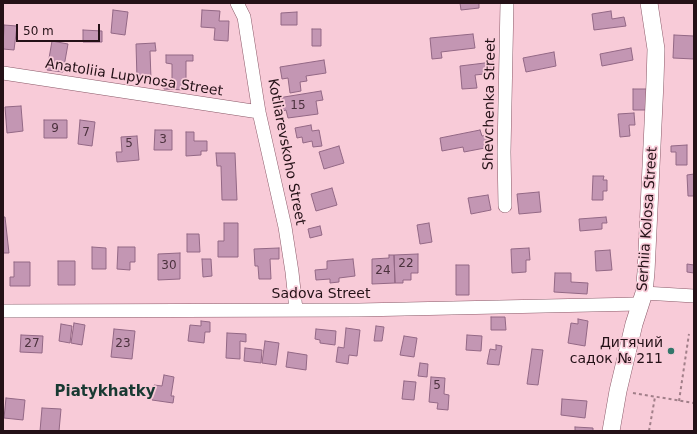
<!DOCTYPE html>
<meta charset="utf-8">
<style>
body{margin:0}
#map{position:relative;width:697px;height:434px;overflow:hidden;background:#f8cbd8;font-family:"DejaVu Sans",sans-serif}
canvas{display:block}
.frame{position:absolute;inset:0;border:4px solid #241117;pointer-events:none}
.scale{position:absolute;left:16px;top:24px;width:84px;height:18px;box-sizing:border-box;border:2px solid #241117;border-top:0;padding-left:5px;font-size:12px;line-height:14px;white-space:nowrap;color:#241117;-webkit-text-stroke:3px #f8cbd8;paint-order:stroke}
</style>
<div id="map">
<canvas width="697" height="434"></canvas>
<div class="frame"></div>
<div class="scale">50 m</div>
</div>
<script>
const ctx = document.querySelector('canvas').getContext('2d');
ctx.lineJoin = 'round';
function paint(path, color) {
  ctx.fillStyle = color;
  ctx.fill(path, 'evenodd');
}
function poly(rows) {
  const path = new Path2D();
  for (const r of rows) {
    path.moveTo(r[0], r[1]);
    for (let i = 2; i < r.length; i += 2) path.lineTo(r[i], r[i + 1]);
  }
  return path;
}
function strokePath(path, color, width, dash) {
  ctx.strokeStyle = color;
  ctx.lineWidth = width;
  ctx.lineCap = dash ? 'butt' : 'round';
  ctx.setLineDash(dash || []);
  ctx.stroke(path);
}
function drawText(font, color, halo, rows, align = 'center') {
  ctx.font = font + ' "DejaVu Sans",sans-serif';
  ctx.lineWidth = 3.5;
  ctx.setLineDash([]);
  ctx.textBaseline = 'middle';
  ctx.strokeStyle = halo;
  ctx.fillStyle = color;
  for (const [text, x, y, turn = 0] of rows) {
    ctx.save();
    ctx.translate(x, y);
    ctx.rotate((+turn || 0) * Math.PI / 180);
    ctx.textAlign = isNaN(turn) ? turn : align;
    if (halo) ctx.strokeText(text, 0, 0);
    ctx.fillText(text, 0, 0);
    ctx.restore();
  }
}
const building = poly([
 [460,3,479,3,479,8,461,10,460,3],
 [113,10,128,12,125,35,111,33,113,10],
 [202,10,220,11,219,21,229,21,228,41,214,40,215,28,201,27,202,10],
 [611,11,612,19,624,17,626,26,594,30,592,14,611,11],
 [297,12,297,25,281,25,281,13,297,12],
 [4,25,17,26,14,50,3,49,4,25],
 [312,29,321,29,321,46,312,46,312,29],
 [83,30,102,31,102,42,83,42,83,30],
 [473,34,475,48,441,52,442,58,432,59,430,38,473,34],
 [674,35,694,36,694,59,673,58,674,35],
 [52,41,68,44,63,72,47,70,52,41],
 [155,43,156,51,150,51,151,79,137,79,136,44,155,43],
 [631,48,633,60,602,66,600,54,631,48],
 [554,52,556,66,526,72,523,58,554,52],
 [166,55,193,55,193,61,186,61,186,90,164,89,164,80,172,80,172,64,166,63,166,55],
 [324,60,326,73,306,76,307,81,300,82,301,91,290,93,288,78,282,79,280,67,324,60],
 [493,62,494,73,475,75,477,88,462,89,460,66,493,62],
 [633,89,647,89,647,110,633,110,633,89],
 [321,91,323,100,316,101,318,114,288,118,286,110,280,112,278,98,321,91],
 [21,106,23,131,7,133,5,107,21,106],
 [634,113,635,125,629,125,630,136,620,137,618,114,634,113],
 [44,120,67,120,67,138,44,138,44,120],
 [80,120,95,122,92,146,78,144,80,120],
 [311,125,312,131,319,130,322,146,313,147,312,141,303,143,302,137,297,138,295,128,311,125],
 [155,130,172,130,172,150,154,150,155,130],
 [480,130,482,136,488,135,490,147,464,152,463,147,442,151,440,138,480,130],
 [186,132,194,132,194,141,207,141,207,151,201,151,201,155,186,156,186,132],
 [137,136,139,160,117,162,116,152,122,152,121,137,137,136],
 [687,145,687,165,676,165,676,152,671,152,671,146,687,145],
 [339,146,344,163,324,169,319,152,339,146],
 [216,153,235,153,237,200,222,200,221,166,217,166,216,153],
 [694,174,694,196,688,196,687,175,694,174],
 [593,176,604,176,603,180,607,180,607,191,603,191,603,200,592,200,593,176],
 [332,188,337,205,316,211,311,194,332,188],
 [539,192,541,212,519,214,517,194,539,192],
 [488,195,491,210,471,214,468,198,488,195],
 [3,217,5,217,9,253,3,253,3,217],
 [606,217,607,223,602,223,602,229,580,231,579,219,606,217],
 [224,223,238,223,238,257,218,257,218,241,224,241,224,223],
 [429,223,432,242,420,244,417,225,429,223],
 [320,226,322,235,310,238,308,229,320,226],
 [187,234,199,234,200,252,187,252,187,234],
 [92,247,106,248,106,269,92,269,92,247],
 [118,247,135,247,135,262,130,262,130,270,117,269,118,247],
 [279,248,279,259,270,259,271,279,259,279,258,266,255,266,254,249,279,248],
 [529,248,530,260,526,260,526,272,512,273,511,249,529,248],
 [610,250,612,270,596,271,595,251,610,250],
 [180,253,180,279,158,280,158,254,180,253],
 [418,254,418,273,411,273,411,280,403,280,403,283,395,283,394,255,418,254],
 [389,255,394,255,395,283,372,284,372,259,389,258,389,255],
 [202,259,211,259,212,276,203,277,202,259],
 [353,259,355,276,339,278,339,282,330,283,330,279,316,280,315,270,327,269,327,261,353,259],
 [694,260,694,273,687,272,687,264,694,265,694,260],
 [58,261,75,261,75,285,58,285,58,261],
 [14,262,30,262,30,286,10,286,10,277,14,277,14,262],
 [456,265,469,265,469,295,456,295,456,265],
 [555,273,571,273,571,282,588,283,587,294,554,292,555,273],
 [491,317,505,317,506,330,491,330,491,317],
 [578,319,588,321,585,346,568,343,571,323,578,324,578,319],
 [201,321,210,322,210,332,205,332,204,343,188,341,190,325,201,326,201,321],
 [74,323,85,325,82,345,71,343,74,323],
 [61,324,72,326,70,343,59,341,61,324],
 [376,326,384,327,382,341,374,341,376,326],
 [346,328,360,330,357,356,349,355,348,364,336,362,338,347,344,348,346,328],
 [114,329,135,331,132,359,111,357,114,329],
 [316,329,336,331,335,345,320,343,320,340,315,339,316,329],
 [227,333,246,334,246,342,240,341,240,359,226,358,227,333],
 [21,335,43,336,42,353,20,352,21,335],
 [467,335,482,336,481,351,466,350,467,335],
 [404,336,417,338,414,357,400,355,404,336],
 [265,341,279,343,276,365,262,363,265,341],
 [496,345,502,346,499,365,487,364,490,349,496,350,496,345],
 [245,348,262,350,261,363,244,361,245,348],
 [532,349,543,350,538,385,527,384,532,349],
 [288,352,307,355,306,370,286,367,288,352],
 [420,363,428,364,427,377,418,376,420,363],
 [164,375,174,377,171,396,174,396,173,403,152,400,154,385,162,386,164,375],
 [431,377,445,378,444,394,449,395,448,410,437,409,438,403,429,402,431,377],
 [404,381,416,382,414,400,402,399,404,381],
 [6,398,25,400,23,420,4,418,6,398],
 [562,399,587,401,585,418,561,415,562,399],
 [42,408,61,409,59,431,40,431,42,408],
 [575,427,593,428,593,431,575,431,575,427]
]);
paint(building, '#c396b3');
strokePath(building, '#936885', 1);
const minor = poly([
 [237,3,244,17,259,112,285,227,292,272,296,310],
 [3,73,259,112],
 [505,206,504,152,507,3],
 [644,293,694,296],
 [3,311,359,310,639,304]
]);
const tertiary = poly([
 [611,431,618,391,634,324,644,293,646,272,655,82,656,49,649,3]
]);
strokePath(minor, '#8a5968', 14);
strokePath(tertiary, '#8a5968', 18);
strokePath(poly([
 [633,393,694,403],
 [679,401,689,334],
 [649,431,655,397]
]), '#a17f89', 2, [3, 3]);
strokePath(minor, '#fff', 13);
strokePath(tertiary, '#fff', 17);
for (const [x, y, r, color] of [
 [671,351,4,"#32766a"]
]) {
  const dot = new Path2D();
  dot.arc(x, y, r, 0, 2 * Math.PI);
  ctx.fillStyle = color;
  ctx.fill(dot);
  strokePath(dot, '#f8cbd8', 1.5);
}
drawText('12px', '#4c323e', null, [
 ["15",298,106],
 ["9",55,129],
 ["7",86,133],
 ["3",163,140],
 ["5",129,144],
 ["22",406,264],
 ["30",169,266],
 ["24",383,271],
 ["27",32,344],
 ["23",123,344],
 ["5",437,386]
]);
drawText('14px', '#241117', '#f8cbd8', [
 ["Anatoliia Lupynosa Street",134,78,9],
 ["Shevchenka Street",490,104,-89],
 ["Kotliarevskoho Street",286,152,79],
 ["Serhiia Kolosa Street",648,219,-86],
 ["Sadova Street",321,294]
]);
drawText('14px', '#241117', '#f8cbd8', [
 ["Дитячий",663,343],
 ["садок № 211",663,359]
], 'right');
drawText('bold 15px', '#183932', '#f8cbd8', [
 ["Piatykhatky",105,392]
]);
</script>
